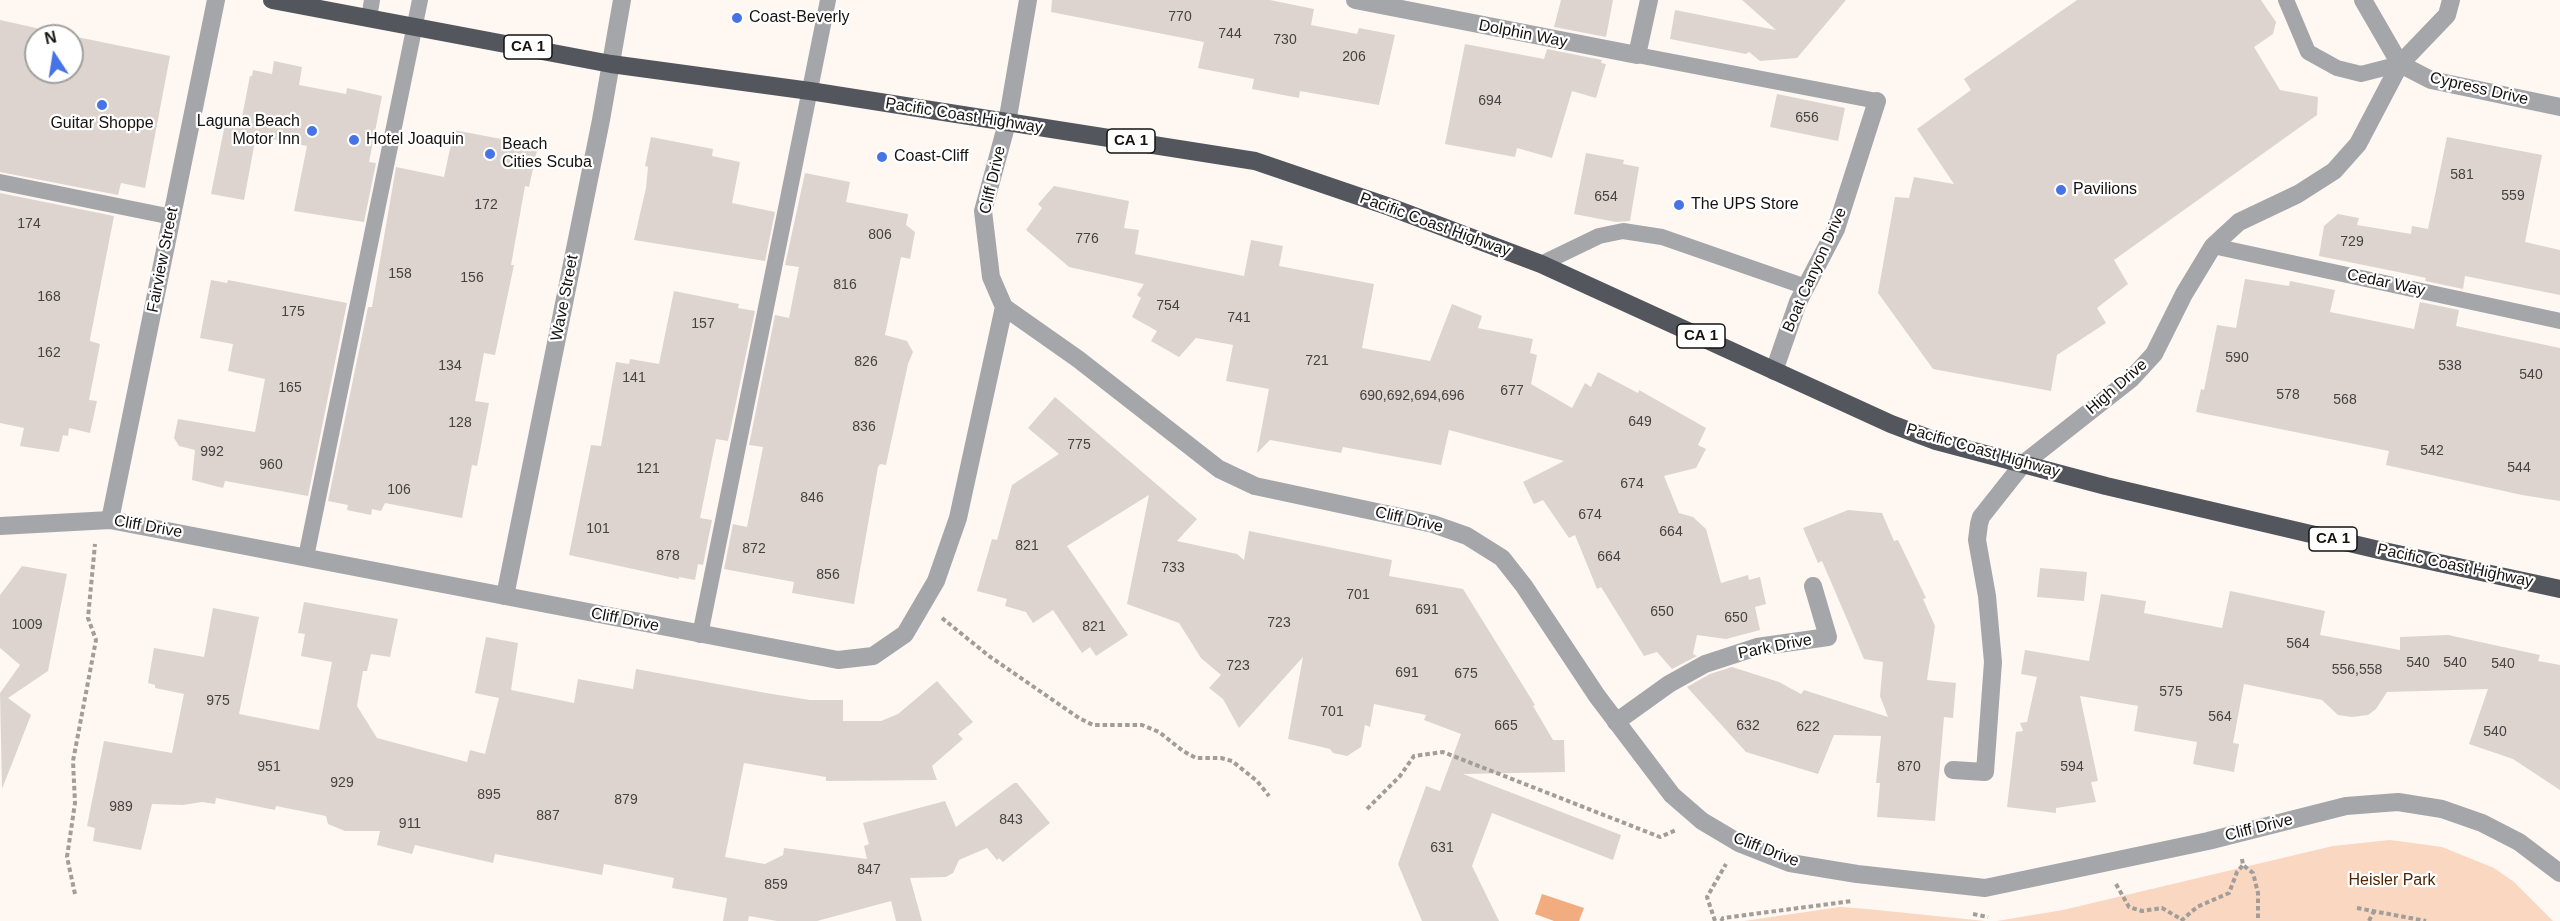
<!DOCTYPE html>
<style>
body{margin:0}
#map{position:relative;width:2560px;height:921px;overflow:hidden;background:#fef7f2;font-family:Arial,sans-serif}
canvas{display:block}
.north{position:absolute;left:24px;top:24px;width:60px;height:60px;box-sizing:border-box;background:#fff;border:2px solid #a1a09f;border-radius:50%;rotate:348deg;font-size:16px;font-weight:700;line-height:24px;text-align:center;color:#151210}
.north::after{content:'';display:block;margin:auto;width:21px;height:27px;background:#4673e5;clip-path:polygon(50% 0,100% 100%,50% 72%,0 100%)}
</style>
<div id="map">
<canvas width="2560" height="921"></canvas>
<div class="north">N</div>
</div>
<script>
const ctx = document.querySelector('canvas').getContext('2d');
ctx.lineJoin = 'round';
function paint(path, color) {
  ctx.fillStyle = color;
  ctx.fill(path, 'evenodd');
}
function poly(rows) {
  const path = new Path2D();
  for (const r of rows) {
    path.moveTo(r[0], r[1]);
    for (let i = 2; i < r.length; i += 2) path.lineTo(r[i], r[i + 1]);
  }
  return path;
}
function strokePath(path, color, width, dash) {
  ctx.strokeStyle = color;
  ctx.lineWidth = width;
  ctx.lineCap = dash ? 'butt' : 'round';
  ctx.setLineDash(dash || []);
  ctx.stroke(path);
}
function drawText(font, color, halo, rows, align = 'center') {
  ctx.font = font + ' Arial,sans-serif';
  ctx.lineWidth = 4.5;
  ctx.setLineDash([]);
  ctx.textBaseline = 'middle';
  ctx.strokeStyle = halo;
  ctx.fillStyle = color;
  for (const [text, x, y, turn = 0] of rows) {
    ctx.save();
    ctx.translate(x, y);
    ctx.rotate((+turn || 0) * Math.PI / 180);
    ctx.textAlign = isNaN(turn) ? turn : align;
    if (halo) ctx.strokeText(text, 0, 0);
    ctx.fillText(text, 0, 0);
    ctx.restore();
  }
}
paint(poly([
 [2390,840,2442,847,2494,868,2514,882,2553,921,1997,921,2063,910,2333,846],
 [1840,907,1867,909,1985,921,1744,921]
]), '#f9d7c1');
paint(poly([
 [1542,894,1584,908,1579,921,1554,921,1535,914]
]), '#f1ad7f');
paint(poly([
 [1052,0,1270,0,1314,9,1311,25,1357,34,1359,28,1395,35,1379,105,1300,91,1299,98,1252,89,1254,79,1198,68,1204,42,1051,12],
 [1561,0,1613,0,1606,37,1554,27],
 [1742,0,1846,0,1797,58,1760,61,1749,52,1746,54,1670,39,1675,10,1776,30],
 [2077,0,2261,0,2276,22,2273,34,2254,47,2280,90,2318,97,2317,115,2114,260,2128,284,2097,308,2106,323,2057,355,2051,391,1933,369,1878,293,1895,197,1909,198,1914,177,1954,184,1917,129,1971,90,1964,79],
 [0,20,72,36,36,36,36,72,72,72,72,36,170,56,145,188,121,183,118,195,0,172],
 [1465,44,1544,59,1547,49,1602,60,1601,63,1606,64,1596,98,1572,91,1552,158,1517,148,1515,157,1445,144],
 [274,61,302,67,299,85,346,94,347,88,382,96,369,162,376,163,364,222,294,211,307,146,256,136,244,200,211,194,225,124,240,127,250,76,252,76,253,70,272,74],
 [1777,94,1845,108,1838,141,1770,127],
 [454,130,538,146,529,187,525,186,511,265,514,265,495,355,484,353,475,401,489,403,477,466,472,465,462,518,385,503,381,511,372,509,371,515,347,510,348,505,328,501,368,307,372,307,396,167,444,177],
 [651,137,713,149,712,156,740,162,732,203,775,212,765,261,634,240,646,188,648,167,645,166],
 [2447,137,2542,155,2525,242,2560,250,2560,295,2465,276,2463,289,2425,281,2426,278,2403,273,2319,256,2324,226,2338,214,2359,218,2357,225,2411,234,2412,226,2428,229],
 [1586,153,1624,160,1623,164,1639,167,1630,221,1616,222,1574,214],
 [805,173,850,182,846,202,908,214,906,225,915,232,910,259,901,257,885,335,907,341,913,352,908,364,886,465,880,464,878,467,854,604,792,593,794,582,724,569,733,524,747,527,763,447,749,445,775,315,789,318,799,267,785,265],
 [1054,186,1129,201,1124,228,1139,230,1135,254,1244,276,1251,240,1283,246,1279,266,1374,284,1362,348,1430,361,1452,304,1482,316,1478,328,1533,339,1530,353,1537,355,1531,384,1572,408,1585,383,1591,387,1598,372,1638,393,1639,390,1706,428,1698,445,1706,449,1696,468,1664,476,1679,513,1693,517,1706,529,1721,583,1748,575,1749,580,1760,577,1766,604,1755,607,1760,630,1726,639,1697,635,1693,654,1697,656,1672,669,1657,652,1644,656,1601,587,1597,589,1575,535,1569,538,1543,500,1534,504,1523,482,1564,461,1449,430,1441,465,1343,447,1341,453,1270,440,1257,453,1269,389,1226,381,1233,345,1196,338,1179,357,1151,341,1157,331,1132,317,1141,298,1137,295,1144,284,1069,267,1026,230,1042,208,1038,204],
 [0,193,114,216,90,339,90,341,100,344,89,400,97,401,90,433,69,428,68,436,63,435,59,452,20,446,24,428,0,423],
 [2245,279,2289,286,2290,281,2335,290,2330,312,2414,329,2420,302,2459,310,2456,326,2560,348,2560,501,2522,495,2386,465,2389,451,2196,412,2201,389,2204,390,2217,325,2236,328],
 [211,280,227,283,228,280,347,303,308,496,225,481,223,488,192,480,195,450,179,446,174,438,178,419,255,432,265,379,228,371,233,344,200,338],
 [674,291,739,304,738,308,755,311,728,441,716,439,700,518,712,520,703,565,698,564,695,580,679,577,679,579,569,555,591,445,601,446,616,362,629,364,630,359,659,364],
 [1055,397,1197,519,1177,541,1237,554,1244,560,1249,531,1392,560,1389,576,1463,589,1535,705,1533,706,1553,740,1564,740,1565,772,1463,774,1621,835,1613,860,1492,813,1472,866,1499,921,1422,921,1398,864,1426,786,1440,791,1461,734,1424,720,1426,715,1374,704,1370,727,1365,725,1361,747,1347,756,1333,753,1330,749,1288,739,1303,657,1239,728,1223,699,1209,688,1221,675,1201,658,1179,623,1127,604,1149,495,1067,546,1128,635,1096,656,1090,647,1082,653,1053,610,1033,623,1026,612,1005,606,1007,599,977,591,992,539,997,540,1012,485,1059,454,1028,428],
 [1848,510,1882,513,1894,541,1898,540,1926,598,1923,599,1935,626,1927,680,1956,683,1953,718,1944,717,1935,821,1877,817,1880,783,1876,783,1881,736,1834,735,1818,774,1746,752,1687,687,1710,674,1732,667,1779,682,1801,694,1804,690,1888,717,1880,696,1883,662,1864,659,1822,561,1818,563,1803,528],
 [22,566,67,574,48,671,8,698,31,715,2,789,0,693,20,665,0,648,0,595],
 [2040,568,2087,572,2084,601,2037,597],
 [2230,591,2325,611,2320,635,2400,650,2400,637,2448,635,2540,655,2538,661,2560,665,2560,790,2513,759,2469,744,2488,689,2387,692,2376,709,2368,715,2352,717,2338,715,2322,700,2244,684,2233,743,2239,744,2234,772,2193,764,2197,742,2134,731,2138,706,2080,696,2098,781,2091,782,2096,802,2056,808,2056,813,2007,807,2016,732,2023,731,2020,723,2027,722,2037,677,2021,674,2025,650,2089,661,2101,594,2146,601,2144,613,2222,628],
 [304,602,398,619,390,657,371,654,367,671,363,671,357,706,377,738,467,762,470,750,485,754,499,698,475,693,486,637,518,643,511,690,574,703,578,679,633,689,636,669,766,693,810,700,843,700,843,721,881,721,898,714,937,681,973,722,958,734,963,739,932,766,937,780,826,781,826,777,744,763,725,857,765,864,783,855,784,848,867,859,864,846,869,844,863,823,945,801,956,827,1014,783,1017,783,1050,823,1003,862,999,858,997,860,987,848,959,860,953,873,946,877,910,878,922,921,896,921,891,901,817,921,777,921,749,916,748,921,723,921,727,898,672,888,674,878,604,864,602,875,495,854,493,863,415,845,412,854,377,845,380,831,345,831,328,824,326,816,276,806,275,810,216,798,215,804,202,802,183,805,152,804,141,850,93,841,95,828,87,826,104,741,172,753,184,694,155,688,155,685,148,683,154,648,204,657,213,608,259,617,239,714,319,730,332,662,301,656,305,634,298,633]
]), '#ddd4cf');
strokePath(poly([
 [942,618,989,656,1079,718,1093,725,1142,725,1159,732,1183,751,1196,758,1221,758,1232,761,1257,781,1269,796],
 [1367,809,1400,776,1414,756,1443,752,1660,837,1676,830],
 [2242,859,2243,865,2253,873,2258,893,2258,921],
 [2116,884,2129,907,2142,911,2162,908,2181,919],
 [75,894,67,857,75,803,73,761,96,640,88,618,95,544],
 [2357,908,2426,921],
 [1973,914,1988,917],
 [1715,921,1707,897,1726,864],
 [1721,921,1723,918,1852,901],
 [2181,921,2197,907,2229,893,2237,872,2243,865],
 [2369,921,2374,911]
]), '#a29d99', 4, [4.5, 3]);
strokePath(poly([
 [2286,0,2308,52,2337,68,2361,74,2400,64],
 [369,18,372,0],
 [1637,55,1877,101],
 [0,182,172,217],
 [2213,246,2560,321],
 [1541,264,1599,236,1623,231,1662,237,1806,287],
 [306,557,420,0],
 [700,635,828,0]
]), '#a4a6a9', 16);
strokePath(poly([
 [1355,0,1637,55,1649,0],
 [2400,64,2447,15,2451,0],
 [1007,123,1028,0],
 [1774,371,1798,302,1836,229,1877,101],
 [110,520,216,0],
 [505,596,601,120,622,0],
 [1616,722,1669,684,1705,664,1757,647,1828,637,1813,586],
 [1953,770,1985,772,1993,662,1987,596,1977,540,1979,524,1981,517,2023,464]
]), '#a4a6a9', 18);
strokePath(poly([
 [2363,0,2400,64],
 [2400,64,2431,80,2560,107],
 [1007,123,983,211,991,277,1004,307,1078,359,1219,469,1255,486,1433,524,1467,536,1502,558,1524,586,1597,696,1672,795,1702,821,1739,843,1790,863,1857,874,1985,888,2208,841,2346,806,2398,802,2442,809,2482,823,2519,842,2560,873],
 [2023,464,2131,379,2154,354,2184,294,2213,246,2239,222,2298,194,2334,171,2358,144,2400,64],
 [0,526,110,520,838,660,873,656,905,634,936,581,958,518,1004,307]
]), '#a4a6a9', 18);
strokePath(poly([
 [272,0,611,64,810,91,1255,161,1390,207,1541,264,1891,424,1936,441,2106,486,2379,550,2560,589]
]), '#53565c', 18);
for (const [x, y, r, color] of [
 [737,18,6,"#4673e5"],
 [102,105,6,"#4673e5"],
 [312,131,6,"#4673e5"],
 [354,140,6,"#4673e5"],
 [490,154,6,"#4673e5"],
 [882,157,6,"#4673e5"],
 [2061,190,6,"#4673e5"],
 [1679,205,6,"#4673e5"]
]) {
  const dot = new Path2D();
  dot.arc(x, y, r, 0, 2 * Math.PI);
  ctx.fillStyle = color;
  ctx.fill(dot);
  strokePath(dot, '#fff', 2);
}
drawText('14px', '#474240', null, [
 ["770",1180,17],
 ["744",1230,34],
 ["730",1285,40],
 ["206",1354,57],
 ["694",1490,101],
 ["656",1807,118],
 ["581",2462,175],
 ["559",2513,196],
 ["654",1606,197],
 ["172",486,205],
 ["174",29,224],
 ["806",880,235],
 ["776",1087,239],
 ["729",2352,242],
 ["158",400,274],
 ["156",472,278],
 ["816",845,285],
 ["168",49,297],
 ["754",1168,306],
 ["175",293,312],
 ["741",1239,318],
 ["157",703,324],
 ["162",49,353],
 ["590",2237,358],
 ["721",1317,361],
 ["826",866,362],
 ["134",450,366],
 ["538",2450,366],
 ["540",2531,375],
 ["141",634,378],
 ["165",290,388],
 ["677",1512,391],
 ["578",2288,395],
 ["690,692,694,696",1412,396],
 ["568",2345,400],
 ["649",1640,422],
 ["128",460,423],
 ["836",864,427],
 ["775",1079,445],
 ["542",2432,451],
 ["992",212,452],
 ["960",271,465],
 ["544",2519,468],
 ["121",648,469],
 ["674",1632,484],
 ["106",399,490],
 ["846",812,498],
 ["674",1590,515],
 ["101",598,529],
 ["664",1671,532],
 ["821",1027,546],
 ["872",754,549],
 ["878",668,556],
 ["664",1609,557],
 ["733",1173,568],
 ["856",828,575],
 ["701",1358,595],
 ["691",1427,610],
 ["650",1662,612],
 ["650",1736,618],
 ["723",1279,623],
 ["1009",27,625],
 ["821",1094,627],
 ["564",2298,644],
 ["540",2418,663],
 ["540",2455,663],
 ["540",2503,664],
 ["723",1238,666],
 ["556,558",2357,670],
 ["691",1407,673],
 ["675",1466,674],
 ["575",2171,692],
 ["975",218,701],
 ["701",1332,712],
 ["564",2220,717],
 ["665",1506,726],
 ["632",1748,726],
 ["622",1808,727],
 ["540",2495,732],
 ["951",269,767],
 ["870",1909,767],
 ["594",2072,767],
 ["929",342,783],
 ["895",489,795],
 ["879",626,800],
 ["989",121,807],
 ["887",548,816],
 ["843",1011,820],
 ["911",410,824],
 ["631",1442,848],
 ["847",869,870],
 ["859",776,885]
]);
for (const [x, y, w] of [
 [528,47,48],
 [1131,141,48],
 [1701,336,48],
 [2333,539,48]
]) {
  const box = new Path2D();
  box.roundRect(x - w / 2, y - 12, w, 24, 4.5);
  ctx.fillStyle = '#fff';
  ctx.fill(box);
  strokePath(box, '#151210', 1.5);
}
drawText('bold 15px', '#151210', null, [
 ["CA 1",528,47],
 ["CA 1",1131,141],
 ["CA 1",1701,336],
 ["CA 1",2333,539]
]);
drawText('16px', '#151210', '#fff', [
 ["Coast-Beverly",749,18],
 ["Laguna Beach",300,122,"right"],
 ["Motor Inn",300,140,"right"],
 ["Guitar Shoppe",102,124,"center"],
 ["Hotel Joaquin",366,140],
 ["Beach",502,145],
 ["Cities Scuba",502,163],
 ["Coast-Cliff",894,157],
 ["Pavilions",2073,190],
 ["The UPS Store",1691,205]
], 'left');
drawText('16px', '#151210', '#fff', [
 ["Dolphin Way",1523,34,11],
 ["Cypress Drive",2479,89,13],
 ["Pacific Coast Highway",964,116,9],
 ["Cliff Drive",993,180,-77],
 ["Pacific Coast Highway",1435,225,20],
 ["Fairview Street",163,260,-79],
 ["Boat Canyon Drive",1815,270,-66],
 ["Cedar Way",2386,283,12],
 ["Wave Street",565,298,-79],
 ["High Drive",2117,387,-41],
 ["Pacific Coast Highway",1983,451,16],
 ["Cliff Drive",1409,520,13],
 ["Cliff Drive",148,527,10],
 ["Pacific Coast Highway",2455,566,12],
 ["Cliff Drive",625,620,11],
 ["Park Drive",1775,647,-11],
 ["Cliff Drive",2259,828,-14],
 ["Cliff Drive",1766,850,21]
]);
drawText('16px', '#502501', '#fff', [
 ["Heisler Park",2392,881]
]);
</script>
